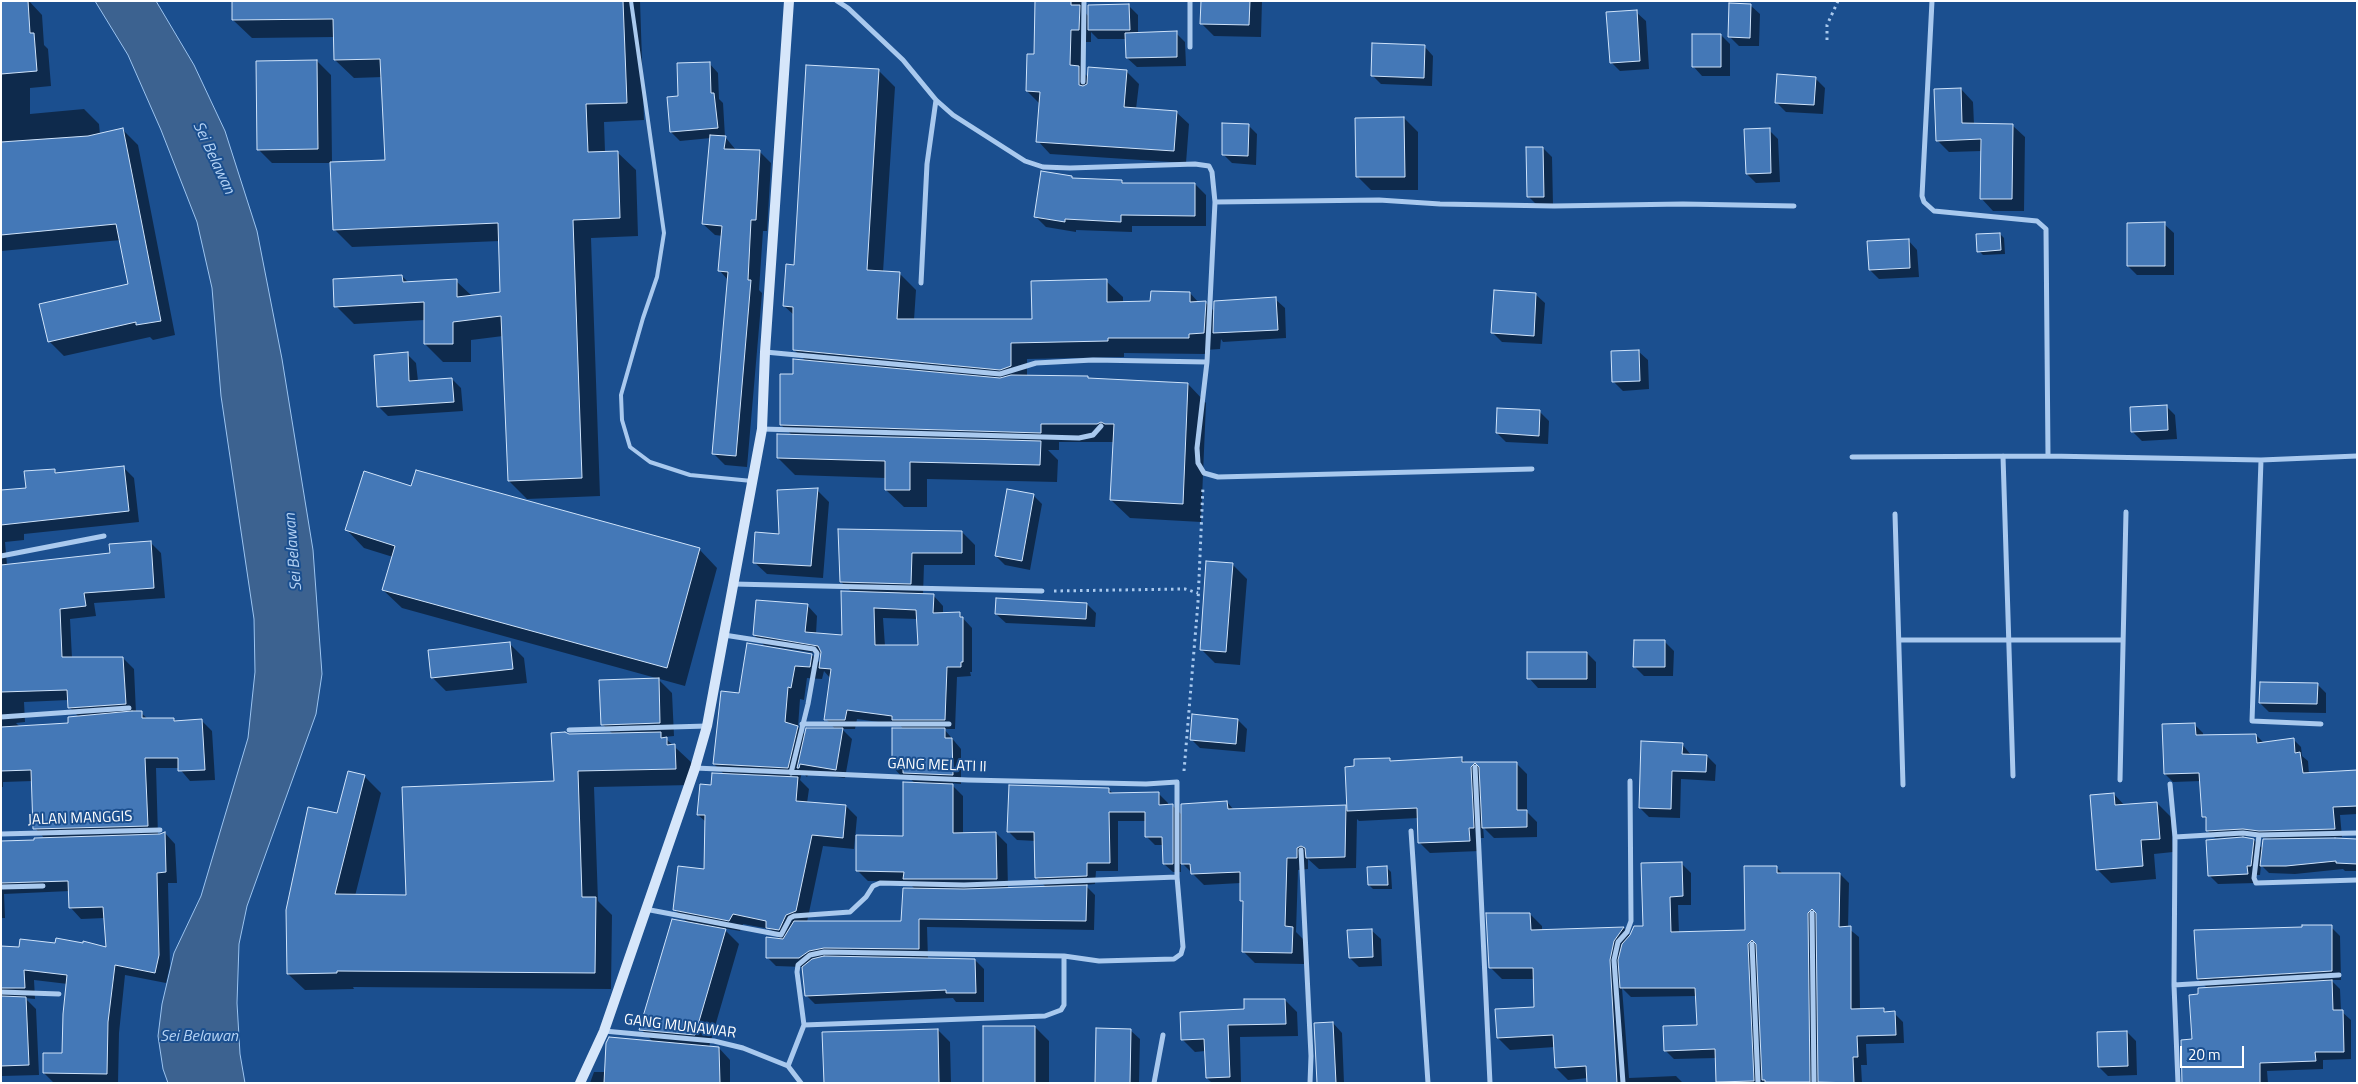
<!DOCTYPE html>
<style>
body{margin:0}
#map{position:relative;width:2358px;height:1084px;overflow:hidden;background:#1b4f8f;font-family:"Titillium Web",sans-serif}
canvas{display:block}
.frame{position:absolute;inset:0;border:2px solid #fff;pointer-events:none}
.scale{position:absolute;left:2180px;top:1046px;width:64px;height:22px;box-sizing:border-box;border:2px solid #fff;border-top:0;padding-left:6px;font-size:15px;line-height:18px;white-space:nowrap;color:#fff;-webkit-text-stroke:4px #1b4f8f;paint-order:stroke}
</style>
<div id="map">
<canvas width="2358" height="1084"></canvas>
<div class="frame"></div>
<div class="scale">20 m</div>
</div>
<script>
const ctx = document.querySelector('canvas').getContext('2d');
ctx.lineJoin = 'round';
function paint(path, color) {
  ctx.fillStyle = color;
  ctx.fill(path, 'evenodd');
}
function poly(rows) {
  const path = new Path2D();
  for (const r of rows) {
    path.moveTo(r[0], r[1]);
    for (let i = 2; i < r.length; i += 2) path.lineTo(r[i], r[i + 1]);
  }
  return path;
}
function strokePath(path, color, width, dash) {
  ctx.strokeStyle = color;
  ctx.lineWidth = width;
  ctx.lineCap = dash ? 'butt' : 'round';
  ctx.setLineDash(dash || []);
  ctx.stroke(path);
}
function drawText(font, color, halo, rows, align = 'center') {
  ctx.font = font + ' "Titillium Web",sans-serif';
  ctx.lineWidth = 4;
  ctx.setLineDash([]);
  ctx.textBaseline = 'middle';
  ctx.strokeStyle = halo;
  ctx.fillStyle = color;
  for (const [text, x, y, turn = 0] of rows) {
    ctx.save();
    ctx.translate(x, y);
    ctx.rotate((+turn || 0) * Math.PI / 180);
    ctx.textAlign = isNaN(turn) ? turn : align;
    if (halo) ctx.strokeText(text, 0, 0);
    ctx.fillText(text, 0, 0);
    ctx.restore();
  }
}
const water = poly([
 [95,1,156,1,194,65,225,131,257,231,282,359,313,550,322,674,316,714,247,906,239,944,237,1003,240,1054,245,1083,168,1083,163,1069,158,1036,162,1004,174,953,201,896,248,738,255,672,254,619,221,396,212,288,197,222,161,130,128,55,95,1]
]);
paint(water, '#3c6290');
strokePath(water, '#9cc4f0', 1);
paint(poly([
 [1,1,29,1,42,15,44,45,48,49,51,86,30,88,30,114,84,109,99,124,100,135,123,130,138,145,175,335,153,340,150,337,64,356,49,341,130,285,121,240,1,251],
 [233,1,640,1,644,120,604,122,605,152,617,152,636,170,638,236,591,238,600,496,527,499,509,481,503,336,471,340,471,362,443,362,425,344,425,320,354,324,336,306,402,276,409,283,456,281,472,296,502,293,500,241,352,247,334,229,387,161,383,77,354,78,335,60,335,37,252,38,233,20],
 [1036,1,1083,1,1083,10,1089,17,1129,6,1138,15,1138,34,1176,33,1185,42,1186,66,1137,67,1127,58,1127,39,1098,39,1091,32,1091,42,1083,42,1082,71,1088,77,1126,71,1139,84,1136,109,1176,112,1189,124,1186,163,1050,154,1038,141,1039,103,1027,91,1035,56],
 [1202,1,1262,1,1261,37,1214,36,1201,23],
 [1750,5,1760,14,1759,46,1739,46,1730,37],
 [1636,12,1646,21,1649,69,1620,71,1611,62],
 [1721,35,1730,44,1730,76,1702,76,1693,66],
 [1424,46,1433,56,1432,86,1381,84,1372,75],
 [317,61,331,75,332,163,272,163,258,149],
 [709,63,718,73,719,99,723,103,725,137,736,150,759,151,771,163,767,231,763,231,759,290,762,293,747,467,725,465,713,453,728,280,720,271,723,236,715,235,703,224,711,138,680,141,671,132,679,97],
 [878,70,895,87,883,272,900,274,916,290,914,320,1033,320,1106,281,1123,297,1123,303,1152,302,1190,293,1199,303,1205,302,1215,312,1275,299,1285,308,1286,338,1223,342,1221,339,1220,349,1205,350,1205,354,1124,353,1124,357,1027,359,1027,377,1088,378,1089,379,1188,384,1206,403,1201,522,1130,518,1111,500,1114,442,1059,442,1059,450,1048,450,1058,460,1057,482,927,479,927,507,904,507,886,490,886,478,795,475,778,458,792,435,781,425,794,375,806,361,794,350,794,315,784,306,795,266],
 [1815,78,1825,88,1823,114,1786,112,1776,102],
 [1961,89,1973,102,1974,125,2012,125,2025,137,2024,211,1993,211,1981,198,1982,151,1949,152,1937,140],
 [1404,118,1418,132,1418,190,1371,190,1357,176],
 [1248,125,1257,134,1256,165,1232,163,1223,154],
 [1769,130,1778,139,1780,182,1756,183,1747,174],
 [1543,148,1552,157,1553,205,1537,205,1528,196],
 [1072,177,1074,180,1122,181,1124,184,1195,184,1206,195,1206,226,1132,226,1132,232,1076,230,1076,232,1046,227,1035,216],
 [2164,224,2174,233,2174,275,2137,275,2128,266],
 [2000,234,2004,238,2005,254,1983,255,1979,251],
 [1908,240,1917,250,1919,277,1879,279,1870,270],
 [1535,294,1545,303,1542,344,1502,342,1493,333],
 [1638,351,1648,360,1649,389,1623,391,1614,382],
 [407,354,416,363,418,381,452,379,461,388,463,411,388,416,379,407],
 [2166,406,2175,415,2177,439,2142,441,2132,431],
 [1540,412,1549,421,1548,444,1506,442,1497,433],
 [123,467,134,478,139,522,24,534,24,540,5,542,7,565,111,555,150,542,161,553,165,598,94,603,96,616,70,619,72,658,123,658,134,669,136,713,141,713,148,719,174,719,177,722,202,721,212,731,215,780,190,781,179,768,156,768,158,836,165,833,175,844,177,883,168,883,170,966,166,983,125,975,119,1033,118,1083,54,1083,44,1073,64,1054,68,984,34,980,35,999,25,998,36,1009,39,1075,2,1076,1,1083,1,947,107,949,105,918,81,919,71,908,70,891,4,894,5,918,1,918,1,843,35,841,45,839,35,828,33,781,3,782,3,787,1,787,1,487,3,491,27,489,54,470,58,474],
 [69,700,69,707,79,717,69,724,20,727,16,723,25,722,24,702],
 [412,488,699,549,717,568,685,686,402,608,383,590,393,557,364,548,346,529],
 [817,490,829,502,823,578,767,574,754,562,780,535],
 [1033,495,1042,504,1030,570,1005,565,996,556],
 [962,532,975,545,975,565,924,565,923,595,933,595,943,606,943,614,959,614,972,628,972,672,970,672,971,676,957,677,955,729,944,729,961,749,961,784,950,783,963,796,963,834,996,833,1007,844,1008,889,1047,888,1036,877,1036,841,1017,840,1008,831,1108,789,1114,794,1159,794,1168,803,1168,805,1172,805,1183,816,1227,802,1234,810,1345,806,1348,809,1390,759,1392,762,1461,758,1467,764,1516,763,1527,774,1527,812,1537,822,1537,837,1494,838,1483,827,1484,838,1480,838,1480,851,1430,853,1420,843,1418,818,1359,821,1357,819,1356,868,1319,869,1308,859,1308,869,1298,870,1296,932,1304,940,1304,964,1255,963,1243,951,1244,903,1241,900,1241,883,1204,885,1181,862,1181,872,1173,872,1164,864,1164,845,1155,845,1146,836,1146,821,1118,821,1118,871,1096,871,1095,884,1085,885,1095,895,1094,930,927,927,928,959,975,960,984,969,984,1002,956,1002,953,998,815,1004,806,995,803,967,776,966,767,957,780,939,770,929,743,924,740,931,723,928,739,944,709,1047,719,1048,730,1060,730,1083,590,1083,594,1072,606,1072,653,1042,641,1029,688,923,675,910,706,870,706,822,698,815,712,786,725,775,714,764,740,694,812,655,821,664,822,654,764,645,754,635,807,605,817,616,816,634,844,636,852,592,841,582],
 [883,618,918,619,919,646,885,646],
 [824,671,830,678,826,719,836,730,806,736,798,727,800,699,804,700,807,678,822,679],
 [857,719,900,725,904,730,893,767,902,777,908,777,915,783,904,837,857,870,868,881,908,882,915,889,902,922,807,922,823,846,854,849,857,817,846,806,807,803,809,789,800,780,802,772,807,777,809,773,845,778,852,739,842,729,855,729],
 [1233,565,1247,579,1240,665,1215,663,1201,649],
 [1087,604,1096,613,1095,627,1006,623,996,614],
 [1664,641,1674,651,1673,676,1644,676,1635,667],
 [510,644,524,658,527,683,446,691,432,677],
 [1587,653,1596,662,1596,688,1538,688,1529,678],
 [658,679,672,693,674,736,664,737,691,762,692,785,594,787,598,901,612,915,611,989,353,987,354,989,305,990,288,974,364,776,381,793,355,896,408,897,555,782,569,736,613,734,602,724],
 [2317,684,2326,693,2326,713,2269,712,2260,703],
 [1238,720,1247,729,1245,752,1200,748,1191,739],
 [2195,725,2203,733,2203,736,2256,735,2264,743,2293,739,2301,747,2302,756,2308,761,2309,774,2357,771,2357,814,2340,815,2342,837,2298,838,2298,840,2357,839,2357,871,2345,871,2343,869,2295,874,2269,873,2261,865,2260,875,2256,875,2256,883,2218,884,2209,875,2254,840,2263,849,2272,839,2252,836,2215,838,2207,830,2207,820,2203,816,2201,781,2173,782,2165,774],
 [1682,744,1691,755,1707,756,1716,765,1715,781,1681,779,1680,818,1649,817,1640,808],
 [2114,794,2125,806,2157,803,2171,817,2173,852,2154,854,2156,879,2111,883,2097,869],
 [1682,864,1691,873,1691,905,1678,905,1679,933,1747,932,1776,867,1783,874,1840,874,1849,883,1848,928,1859,937,1860,1010,1884,1010,1887,1013,1894,1013,1903,1022,1904,1043,1866,1044,1867,1065,1861,1065,1862,1083,1821,1083,1818,1080,1818,1083,1718,1083,1716,1058,1674,1059,1665,1050,1698,1026,1697,996,1631,997,1622,988,1629,1078,1676,1076,1683,1083,1588,1083,1588,1078,1568,1080,1556,1068,1555,1047,1510,1050,1498,1038,1536,1008,1535,979,1502,979,1490,967,1530,914,1542,926,1542,931,1624,928,1631,936,1644,927],
 [1387,868,1391,872,1392,889,1373,889,1369,885],
 [2331,927,2340,936,2341,980,2331,980,2340,989,2341,1011,2351,1020,2351,1059,2323,1060,2323,1069,2267,1071,2268,1083,2183,1083,2193,1041,2200,995,2208,989,2198,979],
 [1371,930,1381,939,1382,966,1359,967,1350,958],
 [1285,1000,1297,1012,1298,1036,1240,1037,1241,1083,1212,1083,1207,1078,1205,1051,1195,1052,1182,1039,1246,1010],
 [1333,1023,1342,1033,1344,1083,1318,1083],
 [1035,1027,1049,1041,1049,1083,984,1083],
 [938,1030,950,1042,951,1083,825,1083],
 [1130,1030,1140,1039,1139,1083,1096,1083],
 [2127,1032,2136,1041,2137,1075,2108,1076,2099,1067]
]), '#0007');
const building = poly([
 [1,1,28,1,30,33,34,33,37,71,1,74,1,1],
 [232,1,623,1,627,103,586,104,588,152,618,151,620,218,573,220,582,478,508,481,501,316,453,322,453,344,424,344,424,302,334,307,333,279,402,275,403,282,457,279,457,297,500,292,498,223,333,230,330,162,385,160,380,59,334,60,333,19,232,20,232,1],
 [1035,1,1071,1,1071,5,1080,5,1079,30,1071,30,1070,65,1079,66,1079,85,1083,86,1087,84,1088,67,1127,70,1124,107,1177,111,1174,151,1036,142,1040,92,1026,91,1027,54,1034,54,1035,1],
 [1201,1,1250,1,1249,25,1200,24,1201,1],
 [1729,3,1751,4,1750,38,1728,37,1729,3],
 [1129,4,1130,30,1088,30,1088,5,1129,4],
 [1637,10,1640,61,1610,63,1606,12,1637,10],
 [1177,31,1177,57,1126,58,1125,33,1177,31],
 [1692,34,1721,34,1721,67,1692,67,1692,34],
 [1372,43,1425,45,1424,78,1371,76,1372,43],
 [317,60,318,149,257,150,256,61,317,60],
 [710,62,711,93,714,93,718,128,670,132,667,97,678,96,677,63,710,62],
 [806,65,879,69,867,270,900,272,897,319,1032,319,1031,281,1107,279,1107,302,1150,301,1151,291,1190,292,1190,302,1206,301,1204,333,1189,334,1189,338,1108,338,1108,341,1011,343,1011,366,1000,370,793,350,793,307,783,306,786,264,794,265,806,65],
 [1777,74,1816,77,1814,105,1775,103,1777,74],
 [1961,88,1962,123,2013,124,2012,199,1980,199,1981,139,1936,141,1934,89,1961,88],
 [1404,117,1405,177,1356,177,1355,118,1404,117],
 [1222,123,1249,124,1248,156,1222,155,1222,123],
 [123,128,161,321,136,325,136,322,48,342,39,304,128,284,116,224,1,235,1,142,88,136,123,128],
 [1770,128,1771,173,1746,174,1744,129,1770,128],
 [710,135,726,136,724,149,760,150,756,220,751,220,748,280,751,280,736,456,712,454,728,272,718,271,722,226,702,224,710,135],
 [1526,147,1543,147,1544,197,1527,197,1526,147],
 [1041,171,1072,176,1072,178,1122,180,1122,183,1195,183,1195,216,1121,215,1121,222,1065,219,1065,222,1034,217,1041,171],
 [2165,222,2165,266,2127,266,2127,223,2165,222],
 [2000,233,2001,250,1977,252,1976,234,2000,233],
 [1909,239,1910,268,1869,270,1867,241,1909,239],
 [1494,290,1536,293,1534,336,1491,333,1494,290],
 [1276,297,1278,330,1213,333,1214,301,1276,297],
 [1639,350,1640,381,1612,382,1611,351,1639,350],
 [408,352,409,381,452,378,454,402,377,407,374,355,408,352],
 [793,359,1000,378,1011,375,1088,376,1088,378,1188,383,1183,504,1110,500,1114,424,1105,424,1101,422,1097,424,1041,424,1041,433,780,425,780,374,793,374,793,359],
 [2167,405,2168,430,2131,432,2130,407,2167,405],
 [1497,408,1540,410,1539,436,1496,433,1497,408],
 [777,434,1041,441,1040,465,910,462,910,490,885,490,885,461,777,458,777,434],
 [124,466,129,511,1,525,1,490,26,488,24,471,55,469,55,473,124,466],
 [416,470,700,548,667,668,382,590,395,546,345,530,364,471,411,486,416,470],
 [818,488,811,566,753,563,755,532,779,534,777,490,818,488],
 [1007,489,1034,494,1022,561,995,556,1007,489],
 [838,529,962,531,962,553,912,553,911,584,840,582,838,529],
 [151,541,154,588,84,593,86,606,60,609,62,657,123,657,126,704,68,708,67,690,1,692,1,565,110,553,109,544,151,541],
 [1206,561,1233,563,1226,652,1200,650,1206,561],
 [841,591,934,594,933,613,960,612,960,617,963,617,963,662,961,662,961,667,947,667,945,720,892,720,892,716,847,710,845,720,824,720,831,669,819,668,821,652,818,646,753,635,756,600,808,604,805,632,842,635,841,591],
 [874,608,916,610,918,645,875,645,874,608],
 [996,598,1087,603,1086,619,995,614,996,598],
 [1634,640,1665,640,1665,667,1633,667,1634,640],
 [510,642,513,669,431,678,428,650,510,642],
 [747,643,812,654,810,667,795,666,791,688,788,687,785,722,798,726,788,768,713,764,721,691,739,693,747,643],
 [1527,652,1587,652,1587,679,1527,679,1527,652],
 [659,678,660,723,601,725,599,680,659,678],
 [2260,682,2318,683,2317,704,2259,703,2260,682],
 [132,711,142,711,142,718,174,718,174,721,202,719,205,770,178,771,178,758,145,758,148,826,33,829,31,770,1,771,1,727,68,723,68,717,132,711],
 [1192,714,1238,719,1236,744,1190,740,1192,714],
 [2195,723,2196,735,2256,734,2257,743,2294,738,2295,753,2300,752,2303,773,2357,770,2357,806,2333,807,2335,829,2259,831,2243,829,2206,831,2206,817,2202,817,2199,773,2164,774,2162,724,2195,723],
 [806,728,843,728,836,770,800,764,799,768,797,768,806,728],
 [892,728,945,728,945,738,952,738,953,775,903,773,903,768,892,768,892,728],
 [565,732,569,734,661,732,661,738,667,737,667,745,675,744,676,769,578,771,582,897,596,897,595,973,337,971,337,973,287,974,286,910,308,807,337,813,348,771,365,775,335,894,406,895,402,787,554,781,551,733,565,732],
 [1641,741,1683,743,1682,754,1707,755,1706,772,1672,771,1671,809,1639,808,1641,741],
 [1462,757,1462,762,1517,762,1517,810,1527,810,1527,827,1482,828,1479,767,1475,763,1471,767,1474,828,1469,828,1470,841,1418,843,1417,808,1347,811,1345,767,1354,766,1354,759,1390,758,1390,761,1462,757],
 [712,773,798,777,796,801,846,805,843,838,812,835,796,911,786,915,779,930,766,928,766,921,733,914,729,921,673,910,678,866,704,869,705,815,697,815,700,784,711,785,712,773],
 [903,782,953,784,953,833,996,832,997,879,903,879,904,872,856,871,856,835,903,836,903,782],
 [1009,785,1109,788,1109,793,1159,792,1159,805,1173,804,1173,864,1163,864,1162,837,1145,837,1145,812,1109,812,1110,863,1087,863,1087,876,1035,878,1034,832,1007,832,1009,785],
 [2114,793,2115,805,2157,802,2160,839,2141,840,2143,866,2096,870,2090,795,2114,793],
 [1227,801,1228,809,1346,805,1345,857,1306,858,1305,848,1301,846,1297,848,1297,858,1287,858,1285,926,1293,927,1292,953,1242,952,1243,901,1240,901,1240,872,1191,874,1190,864,1181,864,1181,804,1227,801],
 [165,832,166,872,157,873,159,955,155,973,115,965,108,1022,107,1074,43,1073,43,1053,62,1053,63,1014,67,975,24,970,25,988,1,988,1,946,19,947,20,939,55,943,56,938,83,943,83,941,106,947,103,907,69,908,68,881,1,883,1,841,34,840,34,838,160,834,165,832],
 [2243,837,2254,839,2251,866,2247,866,2248,874,2208,876,2206,840,2243,837],
 [2335,838,2357,839,2357,864,2336,863,2336,861,2286,866,2260,866,2263,839,2335,838],
 [1682,862,1683,896,1670,897,1671,932,1745,930,1744,866,1777,866,1777,873,1840,873,1839,927,1851,926,1851,1009,1884,1008,1884,1012,1895,1011,1896,1035,1857,1036,1858,1057,1853,1057,1854,1083,1818,1082,1816,913,1812,909,1808,913,1810,1082,1765,1082,1765,1080,1762,1080,1756,944,1752,940,1748,944,1754,1081,1716,1082,1715,1049,1664,1051,1663,1026,1697,1025,1695,988,1620,988,1618,960,1622,944,1630,935,1634,926,1643,926,1641,863,1682,862],
 [1387,866,1388,885,1368,885,1367,867,1387,866],
 [1087,885,1086,921,919,919,919,949,824,948,809,951,799,958,766,958,766,937,783,939,794,921,901,921,903,888,964,889,1087,885],
 [1486,913,1530,913,1531,930,1624,927,1614,941,1610,960,1617,1083,1587,1083,1586,1066,1555,1068,1553,1035,1497,1038,1495,1009,1534,1007,1533,968,1489,968,1486,913],
 [672,919,726,929,695,1035,639,1030,672,919],
 [2302,925,2332,925,2332,971,2197,979,2194,930,2302,927,2302,925],
 [1372,929,1373,957,1349,958,1347,930,1372,929],
 [824,956,975,959,976,993,946,993,946,990,805,996,802,967,812,959,824,956],
 [2332,980,2333,1010,2343,1010,2344,1052,2315,1052,2316,1061,2260,1063,2260,1083,2182,1083,2181,1040,2192,1039,2189,995,2198,994,2198,988,2332,980],
 [1,996,26,997,29,1065,1,1066,1,996],
 [1244,999,1285,999,1286,1024,1228,1025,1230,1077,1206,1078,1204,1039,1181,1040,1180,1012,1244,1009,1244,999],
 [1333,1022,1336,1083,1317,1083,1314,1023,1333,1022],
 [983,1026,1035,1026,1035,1083,983,1083,983,1026],
 [1096,1028,1131,1029,1130,1083,1095,1083,1096,1028],
 [938,1029,939,1083,824,1083,822,1032,938,1029],
 [2127,1031,2128,1066,2098,1067,2097,1032,2127,1031],
 [609,1037,719,1047,720,1083,604,1083,606,1043,609,1037]
]);
paint(building, '#4478b7');
strokePath(building, '#cfe3fa', 1);
strokePath(poly([
 [1827,40,1827,25,1838,1],
 [1054,591,1185,589,1198,593],
 [1184,771,1198,602,1203,486]
]), '#a9c9ee', 3, [2.5, 4]);
strokePath(poly([
 [631,1,664,233,657,277,643,318,621,395,622,420,630,447,650,462,690,475,752,481]
]), '#a9c9ee', 4);
strokePath(poly([
 [1932,1,1922,196,1924,202,1934,211,2037,221,2046,229,2048,456],
 [1190,47,1190,1],
 [1083,82,1084,1],
 [1215,202,1379,200,1440,204,1554,206,1683,204,1794,206],
 [921,283,927,164,936,100],
 [765,352,1000,374,1036,363,1093,360,1207,362,1215,202,1212,172,1209,166,1195,164,1070,168,1043,167,1025,161,953,115,936,100,903,60,848,8,837,1],
 [1207,362,1197,448,1198,463,1204,473,1218,477,1532,469],
 [762,429,1079,438,1093,435,1101,426],
 [2003,456,2013,776],
 [1852,457,2048,456,2261,460,2357,456],
 [2261,460,2252,721,2321,724],
 [1895,514,1903,785],
 [1,556,104,536],
 [733,584,1042,591],
 [724,635,814,649,817,653,808,704,791,773],
 [1899,640,2123,640],
 [1,717,129,708],
 [802,724,949,724],
 [569,730,707,726],
 [1475,767,1490,1083],
 [695,768,968,780,1146,784,1177,782,1177,877,1183,947,1181,954,1174,959,1099,961,1064,956,1064,1005,1061,1010,1045,1016,804,1025,788,1066],
 [2120,780,2126,512],
 [2170,784,2175,837],
 [1411,831,1428,1083],
 [1,834,160,830],
 [2259,835,2254,878,2256,883,2357,880],
 [1301,850,1311,1056,1310,1083],
 [1,887,43,886],
 [645,909,781,935,790,918,794,916,850,912,866,897,873,886,880,883,964,885,1177,877],
 [1812,913,1814,1083],
 [1752,944,1758,1083],
 [2174,985,2339,975],
 [1,992,59,994],
 [804,1025,797,972,798,965,810,955,824,952,1064,956],
 [604,1031,714,1041,743,1048,788,1066,801,1083],
 [1154,1083,1163,1035],
 [1623,1083,1614,960,1618,942,1627,932,1631,921,1630,781],
 [2178,1083,2174,985,2175,837,2243,833,2259,835,2357,833]
]), '#a9c9ee', 5);
strokePath(poly([
 [580,1083,604,1031,695,768,707,726,762,429,765,352,789,1]
]), '#d6e6fa', 10);
drawText('15px', '#fff', '#1b4f8f', [
 ["GANG MELATI II",937,766,2],
 ["JALAN MANGGIS",80,819,-2],
 ["GANG MUNAWAR",680,1027,7]
]);
drawText('italic 16px', '#b5d3f5', '#1b4f8f', [
 ["Sei Belawan",213,158,65],
 ["Sei Belawan",294,552,-95],
 ["Sei Belawan",199,1037]
]);
</script>
